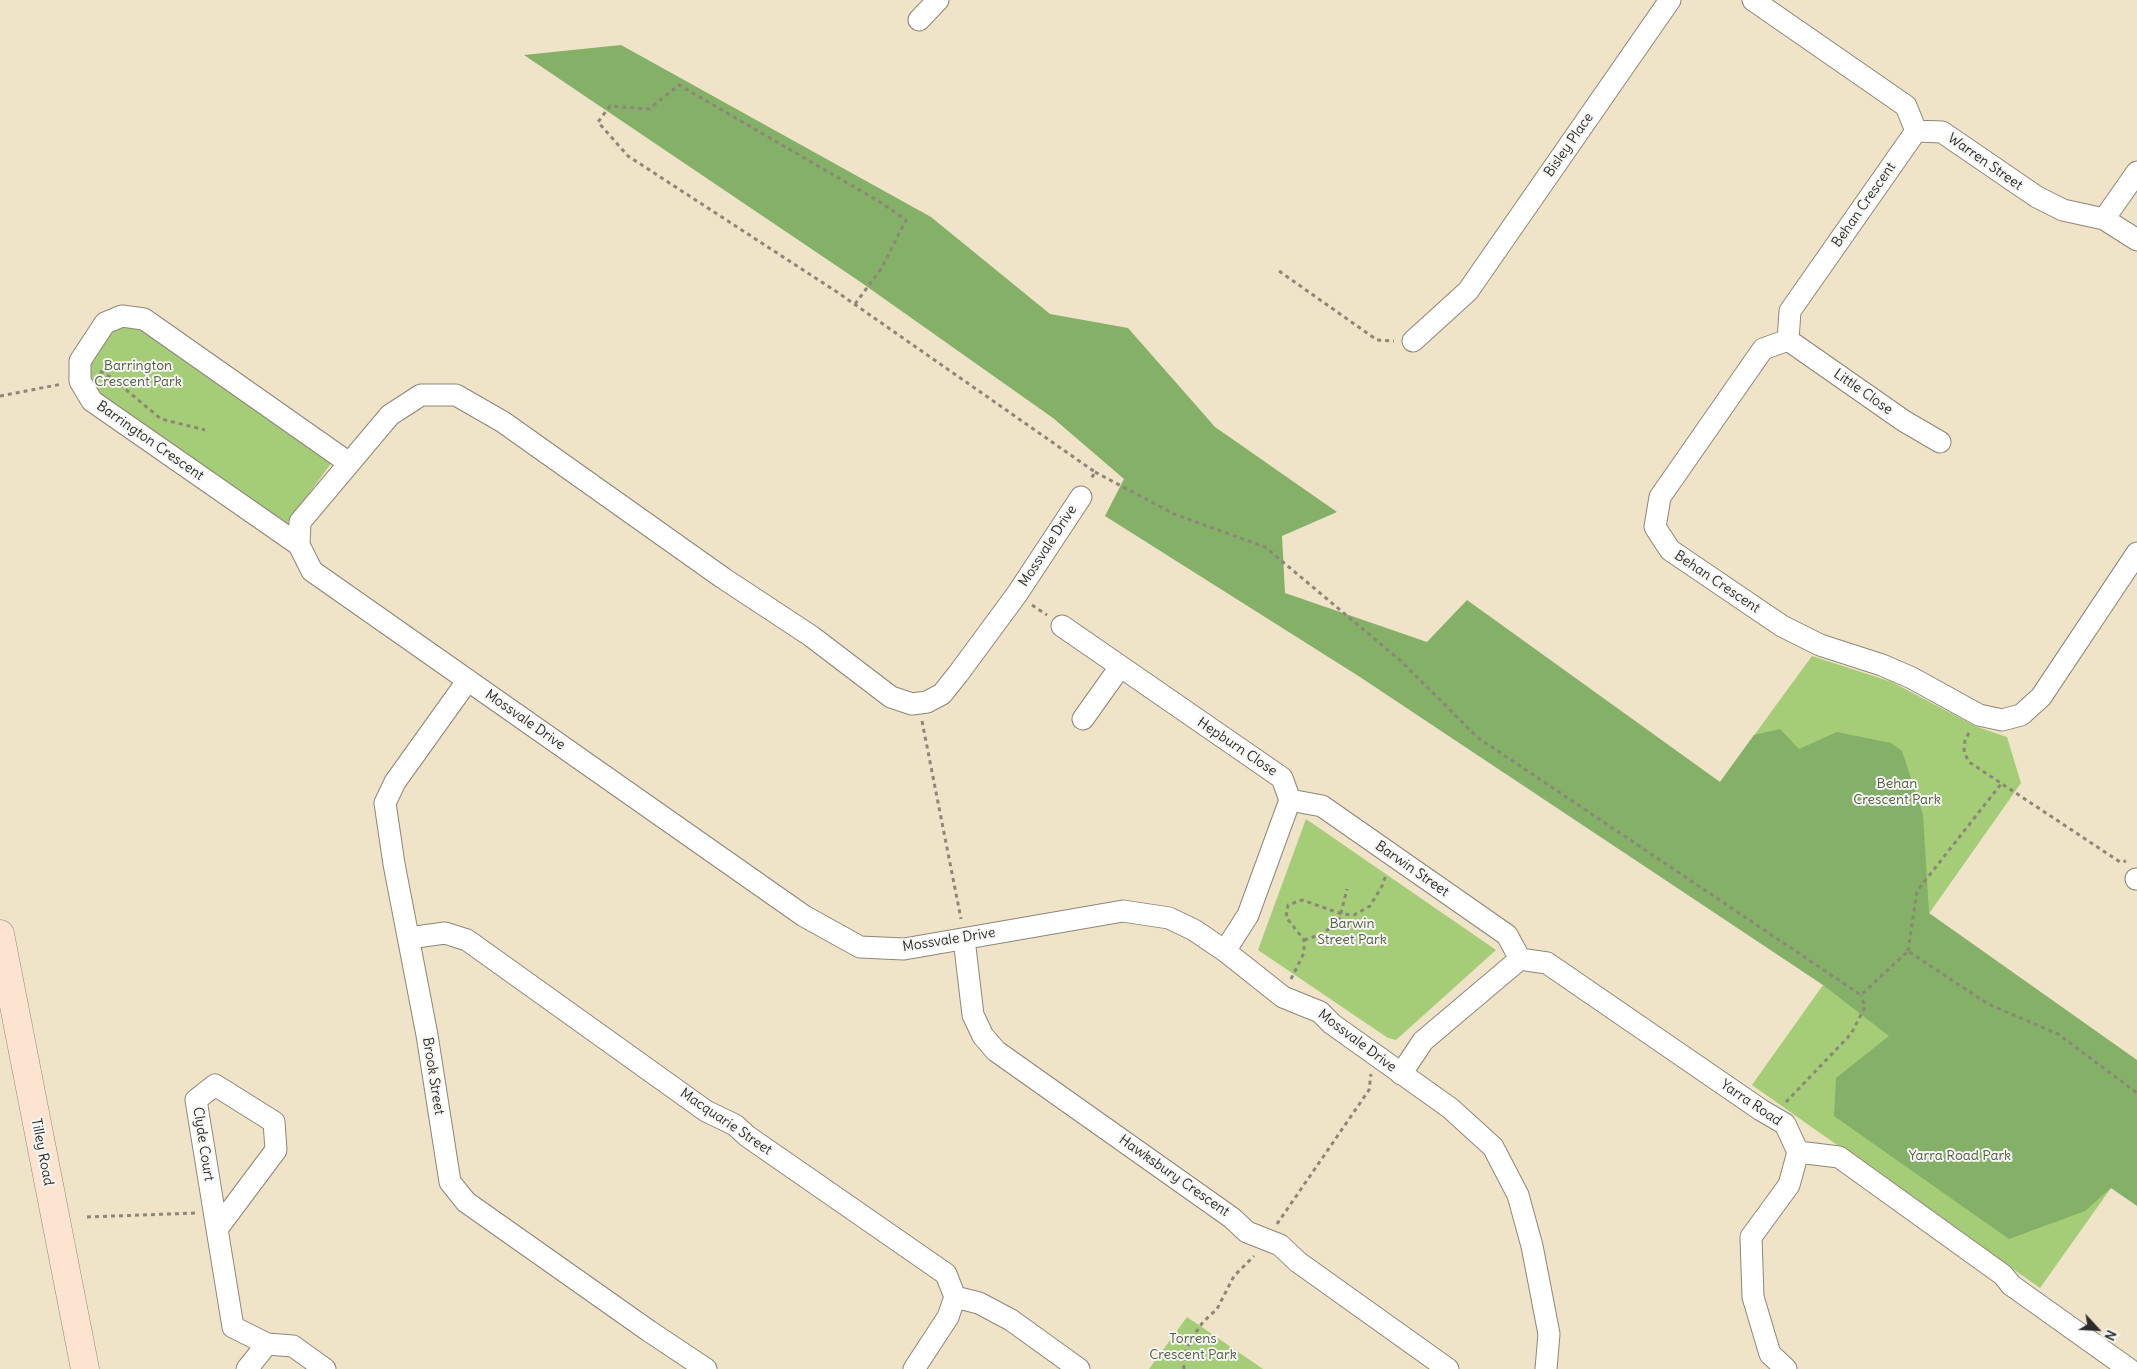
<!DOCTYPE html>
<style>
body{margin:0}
#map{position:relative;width:2137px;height:1369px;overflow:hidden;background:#efe3c8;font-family:Delius,sans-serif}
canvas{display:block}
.north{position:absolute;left:2072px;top:1304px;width:50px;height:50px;-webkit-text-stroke:4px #f6f6f2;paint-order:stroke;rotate:115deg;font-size:14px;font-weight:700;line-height:20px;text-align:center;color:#2b2b2b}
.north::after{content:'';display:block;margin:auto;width:18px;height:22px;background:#2b2b2b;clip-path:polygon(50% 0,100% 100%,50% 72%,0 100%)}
</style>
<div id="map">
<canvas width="2137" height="1369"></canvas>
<div class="north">N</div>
</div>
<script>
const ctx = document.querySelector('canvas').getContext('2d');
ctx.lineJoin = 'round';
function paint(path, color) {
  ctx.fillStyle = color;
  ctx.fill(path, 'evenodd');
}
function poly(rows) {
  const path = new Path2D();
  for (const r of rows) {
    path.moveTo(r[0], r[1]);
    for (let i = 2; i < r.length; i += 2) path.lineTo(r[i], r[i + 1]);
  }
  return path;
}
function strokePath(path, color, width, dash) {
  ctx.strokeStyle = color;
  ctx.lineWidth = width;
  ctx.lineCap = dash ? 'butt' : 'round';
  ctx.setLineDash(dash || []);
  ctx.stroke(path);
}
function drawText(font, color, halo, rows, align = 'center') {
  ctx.font = font + ' Delius,sans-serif';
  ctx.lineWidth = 4;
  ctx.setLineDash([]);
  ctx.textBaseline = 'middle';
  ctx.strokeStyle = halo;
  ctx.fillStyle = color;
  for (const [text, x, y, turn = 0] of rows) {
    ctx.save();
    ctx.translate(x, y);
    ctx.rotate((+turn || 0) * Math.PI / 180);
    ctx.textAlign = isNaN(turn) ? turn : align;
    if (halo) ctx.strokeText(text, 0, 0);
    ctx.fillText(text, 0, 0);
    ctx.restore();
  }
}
paint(poly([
 [124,324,139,326,332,462,286,525,95,393,87,376,88,364,112,331],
 [1812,656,1892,682,1975,726,2007,737,2021,783,1921,925,1720,782],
 [1306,819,1496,950,1396,1040,1388,1038,1258,950],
 [1823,985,2111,1188,2040,1288,1752,1085],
 [1187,1317,1263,1369,1149,1369]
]), '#a5cc77');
paint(poly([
 [621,45,931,217,1050,314,1128,328,1215,427,1337,512,1282,536,1285,593,1427,642,1467,600,1720,782,1754,735,1780,729,1799,749,1837,732,1891,743,1902,751,1923,815,1929,913,2137,1060,2137,1206,2111,1188,2085,1211,2009,1239,1834,1116,1836,1078,1889,1036,1823,985,1360,677,1105,516,1124,479,1053,418,859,281,524,55]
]), '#84b068');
const street = poly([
 [1753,0,1906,106,1916,131,1942,132,2037,197,2063,210,2104,219,2137,240],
 [919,20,938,0],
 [1916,131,1790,311,1788,340,1763,349,1660,497,1655,527,1670,550,1782,626,1820,645,1882,665,1912,678,1979,715,2002,720,2021,715,2041,697,2137,553],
 [2104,219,2137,172],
 [1788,340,1904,421,1940,442],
 [1413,341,1468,291,1670,0],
 [1081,497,1017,594,958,674,942,694,927,702,912,704,891,697,811,636,723,578,503,422,456,395,421,395,390,415,300,522,299,545,312,571,804,916,860,947,904,949,1123,911,1169,918,1194,930,1225,951,1283,997,1320,1012,1332,1024,1450,1108,1493,1147,1518,1195,1532,1246,1549,1334,1546,1369],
 [299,545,92,401,80,381,80,361,105,323,122,316,144,319,349,463],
 [1062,626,1282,778,1290,800,1248,915,1225,951],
 [468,680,395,782,385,803,394,864,427,1035,450,1182,466,1202,649,1331,706,1369],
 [1083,719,1120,667],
 [1290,800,1322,806,1507,935,1520,959],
 [2136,879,2137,879],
 [409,938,445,933,467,940,706,1111,735,1125,747,1136,946,1274,955,1297,948,1317,914,1369],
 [964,939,973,1015,983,1036,996,1051,1232,1218,1247,1232,1280,1245,1298,1262,1448,1369],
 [1401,1074,1423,1041,1520,959,1547,963,1761,1110,1785,1124,1798,1152,1839,1157,2003,1275,2011,1285,2129,1369],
 [217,1229,276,1150,274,1122,215,1085,196,1100,217,1229,233,1327,267,1344,293,1346,325,1369],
 [955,1297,979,1303,1011,1320,1079,1369],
 [247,1369,267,1344],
 [1786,1369,1770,1354,1753,1297,1751,1237,1789,1185,1798,1152]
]);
const secondary = poly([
 [0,934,85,1369]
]);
strokePath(street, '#8d877a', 23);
strokePath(secondary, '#8d877a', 29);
strokePath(poly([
 [1279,271,1377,340,1394,341],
 [855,304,881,269,906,220,880,202,679,85,649,109,610,106,598,122,628,156,837,292,1095,472,1090,481],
 [100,371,112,378,161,419,205,430],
 [0,396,62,384],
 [1095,472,1174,514,1265,547,1401,661,1477,737,1861,995,1908,951,1988,1004,2058,1034,2137,1093],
 [1032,605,1047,615],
 [922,721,961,919],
 [1969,733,1965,740,1964,752,1969,762,2120,862,2126,861],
 [1304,940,1322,934,1339,921,1347,889],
 [1908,951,1917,891,2001,784],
 [1291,979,1304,953,1304,940,1286,917,1288,905,1302,900,1342,914,1354,915,1370,906,1382,886,1386,875],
 [1786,1102,1851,1034,1865,1007,1861,995],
 [87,1217,196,1213],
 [1277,1224,1369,1090,1371,1074],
 [1184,1369,1183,1357,1192,1338,1203,1322,1217,1309,1234,1276,1254,1256]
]), '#8d877a', 3, [4, 4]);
strokePath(street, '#fff', 21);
strokePath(secondary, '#fde4d1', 28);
drawText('14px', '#2b2b2b', '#f6f6f2', [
 ["Bisley Place",1569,145,-55],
 ["Warren Street",1985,162,35],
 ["Behan Crescent",1864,205,-55],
 ["Little Close",1863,392,35],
 ["Barrington Crescent",150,441,35],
 ["Mossvale Drive",1048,546,-57],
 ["Behan Crescent",1717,582,34],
 ["Mossvale Drive",525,720,35],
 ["Hepburn Close",1237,747,34],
 ["Barwin Street",1412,869,35],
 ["Mossvale Drive",949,940,-9],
 ["Mossvale Drive",1357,1041,37],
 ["Brook Street",433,1076,81],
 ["Yarra Road",1751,1103,34],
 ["Macquarie Street",726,1122,34],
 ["Clyde Court",203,1144,81],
 ["Tilley Road",42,1152,79],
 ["Hawksbury Crescent",1174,1176,35]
]);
drawText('14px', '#505b42', '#f6f6f2', [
 ["Barrington",138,366],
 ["Crescent Park",138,382],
 ["Behan",1897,784],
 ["Crescent Park",1897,800],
 ["Barwin",1352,924],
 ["Street Park",1352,940],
 ["Yarra Road Park",1960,1156],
 ["Torrens",1193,1339],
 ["Crescent Park",1193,1355]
]);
</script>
